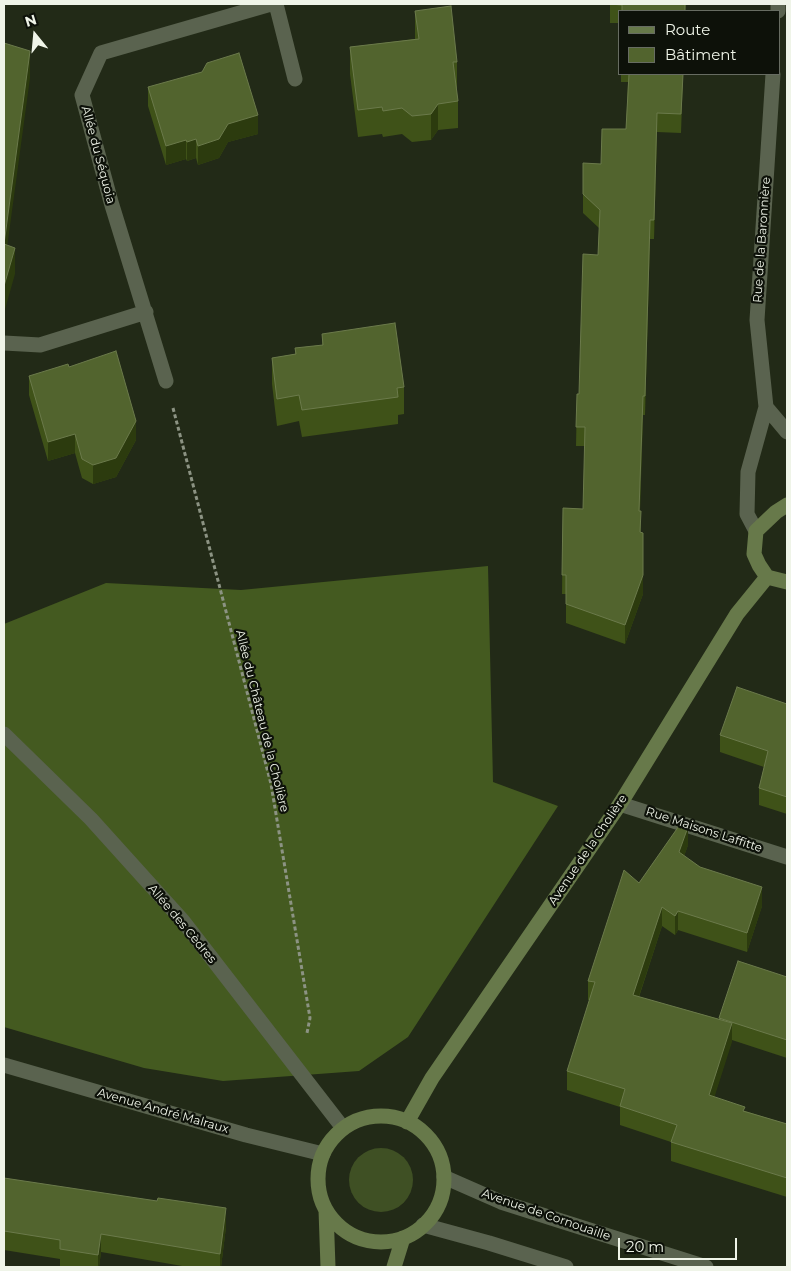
<!DOCTYPE html>
<meta charset="utf-8">
<style>
body{margin:0}
#map{position:relative;width:791px;height:1271px;overflow:hidden;background:#222a17;font-family:Montserrat,sans-serif}
canvas{display:block}
.frame{position:absolute;inset:0;border:5px solid #eff4e8;pointer-events:none}
.legend{position:absolute;left:618px;top:10px;width:162px;height:65px;box-sizing:border-box;background:#0d1109;border:1px solid #676c62;margin:0;padding:6px 9px;list-style:none;font-size:15px;color:#eff4e8}
.legend li{display:flex;align-items:center;gap:10px;height:25px}
.legend b{width:25px;border:1px solid #676c62}
.north{position:absolute;left:10px;top:10px;width:50px;height:50px;-webkit-text-stroke:4px #0d1109;paint-order:stroke;rotate:343deg;font-size:14px;font-weight:700;line-height:20px;text-align:center;color:#eff4e8}
.north::after{content:'';display:block;margin:auto;width:18px;height:22px;background:#eff4e8;clip-path:polygon(50% 0,100% 100%,50% 72%,0 100%)}
.scale{position:absolute;left:618px;top:1238px;width:119px;height:22px;box-sizing:border-box;border:2px solid #eff4e8;border-top:0;padding-left:6px;font-size:15px;line-height:18px;white-space:nowrap;color:#eff4e8;-webkit-text-stroke:4px #0d1109;paint-order:stroke}
</style>
<div id="map">
<canvas width="791" height="1271"></canvas>
<div class="frame"></div>
<ul class="legend">
<li><b style="height:6px;background:#67794a"></b>Route</li>
<li><b style="height:14px;background:#52642e"></b>Bâtiment</li>
</ul>
<div class="north">N</div>
<div class="scale">20 m</div>
</div>
<script>
const ctx = document.querySelector('canvas').getContext('2d');
ctx.lineJoin = 'round';
function paint(path, color) {
  ctx.fillStyle = color;
  ctx.fill(path, 'evenodd');
}
function poly(rows) {
  const path = new Path2D();
  for (const r of rows) {
    if (r.length === 3) {
      path.moveTo(r[0] + r[2], r[1]);
      path.arc(r[0], r[1], r[2], 0, 2 * Math.PI);
      continue;
    }
    path.moveTo(r[0], r[1]);
    for (let i = 2; i < r.length; i += 2) path.lineTo(r[i], r[i + 1]);
  }
  return path;
}
function strokePath(path, color, width, dash) {
  ctx.strokeStyle = color;
  ctx.lineWidth = width;
  ctx.lineCap = dash ? 'butt' : 'round';
  ctx.setLineDash(dash || []);
  ctx.stroke(path);
}
function drawText(font, color, halo, rows, align = 'center') {
  ctx.font = font + ' Montserrat,sans-serif';
  ctx.lineWidth = 4.5;
  ctx.setLineDash([]);
  ctx.textBaseline = 'middle';
  ctx.strokeStyle = halo;
  ctx.fillStyle = color;
  for (const [text, x, y, turn = 0] of rows) {
    ctx.save();
    ctx.translate(x, y);
    ctx.rotate((+turn || 0) * Math.PI / 180);
    ctx.textAlign = isNaN(turn) ? turn : align;
    if (halo) ctx.strokeText(text, 0, 0);
    ctx.fillText(text, 0, 0);
    ctx.restore();
  }
}
paint(poly([
 [381,1180,32]
]), '#3f5024');
paint(poly([
 [488,566,493,782,558,806,408,1037,359,1071,223,1081,144,1068,4,1027,4,624,106,583,241,590]
]), '#445a20');
strokePath(poly([
 [173,408,271,784,310,1018,307,1033]
]), '#8c9383', 3, [4, 2.5]);
strokePath(poly([
 [276,4,295,79],
 [778,11,778,4],
 [4,343,40,345,146,312],
 [166,381,111,202,82,95,101,53,271,4],
 [766,407,757,320,773,74],
 [756,531,747,514,748,472,766,407,787,432],
 [4,734,91,819,183,921,343,1128],
 [620,804,787,857],
 [4,1065,246,1135,323,1154],
 [444,1177,501,1202,706,1267],
 [423,1225,489,1243,566,1267]
]), '#5a634f', 15);
strokePath(poly([
 [787,505,776,512,756,531,754,554,759,565,767,577,787,582],
 [381,1179,63],
 [407,1122,432,1078,620,804,737,614,767,577],
 [326,1210,328,1267],
 [394,1267,403,1238]
]), '#67794a', 15);
paint(poly([
 [610,4,686,4,685,11,620,11,620,23,610,23],
 [415,11,457,62,457,88,456,88,458,101,458,128,438,130,431,140,412,142,402,134,383,137,382,134,358,137,350,74,350,47,415,39],
 [621,74,683,74,681,133,657,132,654,239,650,239,645,415,643,415,640,511,643,594,625,644,566,623,566,594,562,594,563,508,583,509,585,446,576,446,577,394,579,394,598,255,599,228,583,213,583,194,601,164,626,129,628,82,621,82],
 [148,87,258,134,228,142,219,158,198,165,196,158,187,161,186,159,166,165,148,106],
 [322,334,404,387,404,414,398,415,398,424,302,437,299,421,277,426,272,384,272,358,295,354,295,348,322,345],
 [69,367,136,440,116,477,93,484,82,478,75,453,48,461,29,395,29,376],
 [787,704,787,814,759,805,759,788,764,767,720,752,720,735],
 [688,845,684,856,700,867,762,906,747,952,678,930,675,935,662,926,639,997,719,1019,719,1018,787,977,787,1058,732,1040,714,1097,745,1111,787,1124,787,1197,671,1161,671,1142,620,1125,620,1107,567,1090,567,1071,590,1000,588,1000,588,981,639,883],
 [4,1178,226,1227,221,1267,188,1267,101,1252,99,1267,60,1267,60,1259,4,1250]
]), '#3f5218');
paint(poly([
 [30,51,30,78,4,270,4,244],
 [438,104,438,130,431,140,431,114],
 [657,113,657,132,654,239,654,220],
 [258,115,258,134,228,142,219,158,198,165,198,146,228,124],
 [196,139,196,158,187,161,187,142],
 [186,140,186,159,166,165,166,146],
 [650,220,650,239,645,415,645,396],
 [15,248,15,274,4,313,4,286],
 [643,396,643,415,639,529,639,511],
 [136,421,136,440,116,477,93,484,93,465],
 [75,434,75,453,48,461,48,442],
 [643,533,643,594,625,644,625,625],
 [688,827,688,845,679,871,679,852],
 [762,887,762,906,747,952,747,933],
 [662,907,662,926,633,1014,633,995],
 [678,911,678,930,675,935,675,916],
 [732,1023,732,1042,709,1114,709,1095],
 [226,1208,226,1227,221,1267,220,1267,220,1254],
 [101,1234,101,1252,99,1267,98,1267,98,1255]
]), '#2c3b0e');
const building = poly([
 [610,4,685,4,685,11,622,11,622,5,610,4],
 [451,6,457,62,453,62,458,101,438,104,431,114,412,116,402,108,383,111,382,107,358,110,350,47,419,39,415,11,451,6],
 [4,43,30,51,4,244,15,248,4,286,4,43],
 [239,53,258,115,228,124,219,139,198,146,196,139,187,142,186,140,166,146,148,87,202,72,207,63,239,53],
 [629,74,683,74,681,114,657,113,654,220,650,220,645,396,643,396,639,511,641,511,640,532,643,533,643,575,625,625,566,604,566,575,562,575,563,508,583,509,585,427,576,427,577,394,579,394,583,254,598,255,600,210,583,194,583,163,601,164,602,129,626,129,629,74],
 [395,323,404,387,397,388,398,397,302,410,299,395,277,399,272,358,296,354,295,348,323,345,322,334,395,323],
 [116,351,136,421,116,458,93,465,82,459,75,434,48,442,29,376,68,364,69,367,116,351],
 [737,687,787,704,787,797,759,788,768,751,720,735,737,687],
 [681,823,688,827,679,852,700,867,762,887,747,933,678,911,675,916,662,907,633,995,732,1023,709,1095,745,1107,743,1111,787,1124,787,1178,671,1142,677,1125,620,1106,625,1089,567,1071,595,982,588,981,624,870,639,883,681,823],
 [738,961,787,977,787,1040,719,1018,738,961],
 [4,1178,157,1201,158,1198,226,1208,220,1254,101,1234,98,1255,60,1249,60,1240,4,1231,4,1178]
]);
paint(building, '#52642e');
strokePath(building, '#6b7a4b', 1);
drawText('12px', '#eff4e8', '#0d1109', [
 ["Allée du Séquoia",98,155,75],
 ["Rue de la Baronnière",762,240,-86],
 ["Allée du Château de la Cholière",262,721,76],
 ["Rue Maisons Laffitte",704,830,18],
 ["Avenue de la Cholière",588,850,-56],
 ["Allée des Cèdres",182,924,50],
 ["Avenue André Malraux",163,1111,16],
 ["Avenue de Cornouaille",546,1215,19]
]);
</script>
